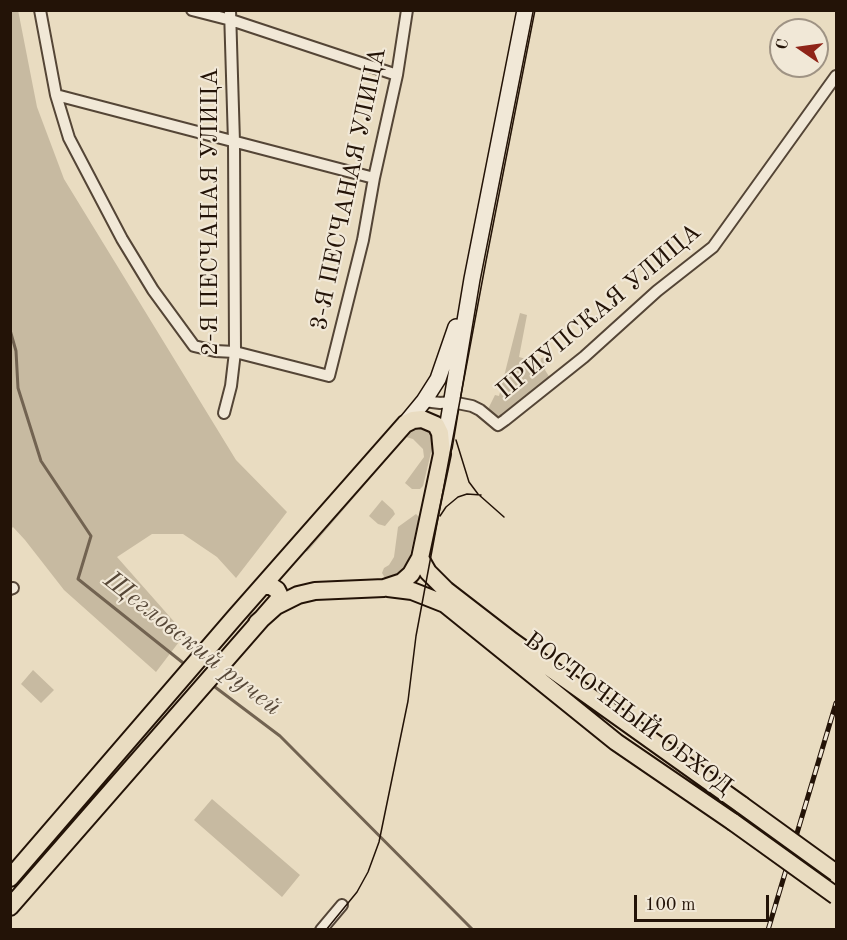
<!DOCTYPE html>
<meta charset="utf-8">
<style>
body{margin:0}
#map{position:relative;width:847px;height:940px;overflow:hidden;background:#e9dcc1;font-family:"Old Standard TT",serif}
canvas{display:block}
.frame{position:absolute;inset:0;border:12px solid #231307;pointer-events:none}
.north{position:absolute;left:769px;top:18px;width:60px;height:60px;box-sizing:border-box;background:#f1e8d7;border:2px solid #9f9384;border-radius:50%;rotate:283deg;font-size:16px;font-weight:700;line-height:24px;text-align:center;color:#231307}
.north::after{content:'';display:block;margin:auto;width:21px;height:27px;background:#8f2418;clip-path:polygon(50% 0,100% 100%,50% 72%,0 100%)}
.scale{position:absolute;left:634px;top:895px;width:135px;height:27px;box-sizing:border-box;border:3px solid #231307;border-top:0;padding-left:8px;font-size:18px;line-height:21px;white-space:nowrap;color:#231307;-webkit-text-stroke:4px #f1e8d7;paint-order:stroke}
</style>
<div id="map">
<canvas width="847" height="940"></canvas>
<div class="frame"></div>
<div class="north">С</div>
<div class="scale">100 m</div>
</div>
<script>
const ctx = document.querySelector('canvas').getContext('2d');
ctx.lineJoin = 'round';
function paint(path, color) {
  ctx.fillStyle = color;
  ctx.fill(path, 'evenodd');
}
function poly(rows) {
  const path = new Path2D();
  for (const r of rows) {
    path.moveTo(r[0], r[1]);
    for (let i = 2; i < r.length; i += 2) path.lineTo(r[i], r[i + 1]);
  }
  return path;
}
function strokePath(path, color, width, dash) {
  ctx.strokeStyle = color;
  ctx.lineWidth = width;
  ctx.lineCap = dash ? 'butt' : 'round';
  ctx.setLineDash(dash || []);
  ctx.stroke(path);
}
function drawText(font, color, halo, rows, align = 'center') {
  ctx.font = font + ' "Old Standard TT",serif';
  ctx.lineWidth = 4.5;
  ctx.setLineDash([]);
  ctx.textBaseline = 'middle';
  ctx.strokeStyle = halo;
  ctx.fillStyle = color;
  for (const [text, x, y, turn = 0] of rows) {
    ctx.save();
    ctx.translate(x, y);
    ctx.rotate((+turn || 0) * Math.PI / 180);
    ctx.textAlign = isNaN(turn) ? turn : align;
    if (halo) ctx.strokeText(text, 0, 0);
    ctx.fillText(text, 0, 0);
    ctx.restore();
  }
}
paint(poly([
 [18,10,37,107,64,179,236,460,287,512,236,578,217,557,183,534,152,534,117,557,185,634,156,672,64,590,25,540,13,527,11,529,10,11],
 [520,313,527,315,519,357,540,363,541,358,548,357,545,370,550,378,500,417,495,415,488,409,495,395,499,396],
 [409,425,429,428,434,440,423,486,420,489,412,489,405,483,424,457,423,449,413,439,406,437,308,551,302,553],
 [382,500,393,510,395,514,385,526,378,524,369,516],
 [416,514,419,517,409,559,399,573,385,578,382,573,384,568,389,565,394,557,398,527],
 [33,670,54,690,41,703,21,684],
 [212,799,300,875,282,897,194,820]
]), '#c7baa1');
strokePath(poly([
 [10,330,16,351,18,388,41,461,91,536,78,579,187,666],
 [211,684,280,736,473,930]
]), '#726351', 3);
const minor = poly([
 [40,10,56,95,69,138,122,239,153,290,194,346,215,351,235,352,329,376,363,240,374,178,397,75,407,10],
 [192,10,231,20,397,75],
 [56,95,374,178],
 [424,401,440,403,452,402,472,406,480,410,498,425,505,420,584,357,657,291,713,247,836,76],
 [224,413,231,386,235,352,234,142,230,10],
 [10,589,13,588],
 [321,930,342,905]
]);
const secondary = poly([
 [405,424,424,401,438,379,456,327],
 [444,447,472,279,525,10]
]);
const primary = poly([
 [420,558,428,572,446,590,512,641,742,805],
 [388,588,412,591,445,604,616,742,733,822],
 [10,878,235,617,405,424,413,420,422,419,436,425,440,433,442,454,420,558,411,574,402,582,384,588,315,591,298,595,276,606,257,623],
 [10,907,279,599,279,594,277,590,271,586,263,586]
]);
strokePath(minor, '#544536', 14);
strokePath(secondary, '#231307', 18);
strokePath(primary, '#231307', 20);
strokePath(minor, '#f1e8d7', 10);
strokePath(secondary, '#f1e8d7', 15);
strokePath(primary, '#e9dcc1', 16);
strokePath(poly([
 [456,440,469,482,478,494,504,517],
 [440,516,446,507,458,497,467,494,481,495],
 [326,930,357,892,368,872,379,842,408,701,416,636,486,261,535,10]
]), '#231307', 1.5);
const rail = poly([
 [768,930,836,703]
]);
strokePath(rail, '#231307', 5);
strokePath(rail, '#f1e8d7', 3, [9]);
const primaryBridge = poly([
 [742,805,836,873],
 [733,822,836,896]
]);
strokePath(primaryBridge, '#231307', 20, []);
strokePath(primaryBridge, '#e9dcc1', 16);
drawText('24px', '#231307', '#f1e8d7', [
 ["3-Я ПЕСЧАНАЯ УЛИЦА",349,189,-78],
 ["2-Я ПЕСЧАНАЯ УЛИЦА",211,212,-90],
 ["ПРИУПСКАЯ УЛИЦА",599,312,-40],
 ["ВОСТОЧНЫЙ ОБХОД",628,714,37]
]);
drawText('italic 26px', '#574838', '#f1e8d7', [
 ["Щегловский ручей",192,644,38]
]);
</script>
